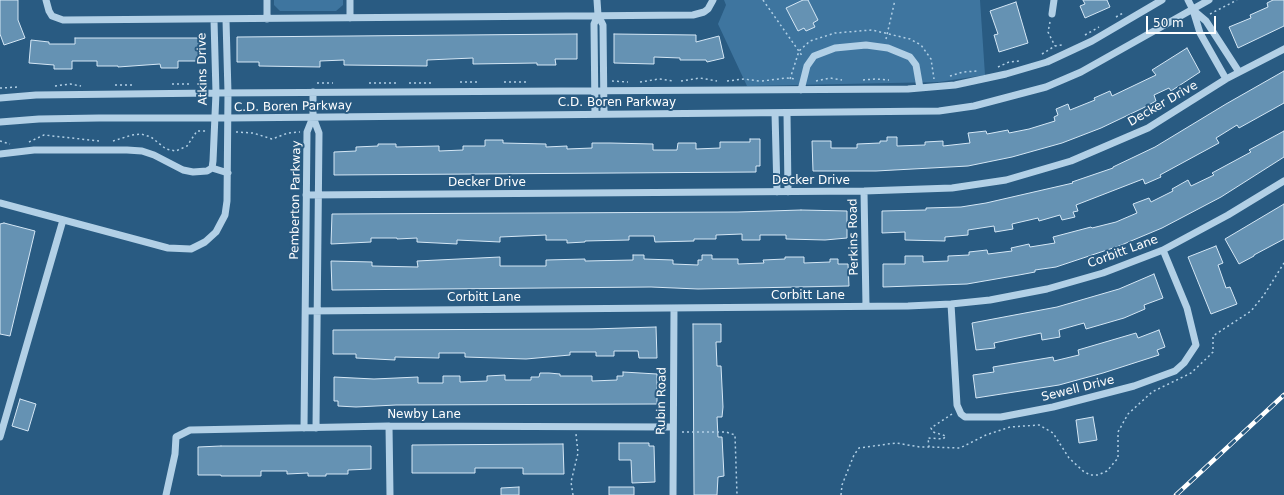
<!DOCTYPE html>
<style>
body{margin:0}
#map{position:relative;width:1284px;height:495px;overflow:hidden;background:#295b82;font-family:"DejaVu Sans",sans-serif}
canvas{display:block}
.scale{position:absolute;left:1146px;top:16px;width:70px;height:18px;box-sizing:border-box;border:2px solid #fff;border-top:0;padding-left:5px;font-size:12px;line-height:14px;white-space:nowrap;color:#fff;-webkit-text-stroke:3px #295b82;paint-order:stroke}
</style>
<div id="map">
<canvas width="1284" height="495"></canvas>
<div class="scale">50 m</div>
</div>
<script>
const ctx = document.querySelector('canvas').getContext('2d');
ctx.lineJoin = 'round';
function paint(path, color) {
  ctx.fillStyle = color;
  ctx.fill(path, 'evenodd');
}
function poly(rows) {
  const path = new Path2D();
  for (const r of rows) {
    path.moveTo(r[0], r[1]);
    for (let i = 2; i < r.length; i += 2) path.lineTo(r[i], r[i + 1]);
  }
  return path;
}
function strokePath(path, color, width, dash) {
  ctx.strokeStyle = color;
  ctx.lineWidth = width;
  ctx.lineCap = dash ? 'butt' : 'round';
  ctx.setLineDash(dash || []);
  ctx.stroke(path);
}
function drawText(font, color, halo, rows, align = 'center') {
  ctx.font = font + ' "DejaVu Sans",sans-serif';
  ctx.lineWidth = 4;
  ctx.setLineDash([]);
  ctx.textBaseline = 'middle';
  ctx.strokeStyle = halo;
  ctx.fillStyle = color;
  for (const [text, x, y, turn = 0] of rows) {
    ctx.save();
    ctx.translate(x, y);
    ctx.rotate((+turn || 0) * Math.PI / 180);
    ctx.textAlign = isNaN(turn) ? turn : align;
    if (halo) ctx.strokeText(text, 0, 0);
    ctx.fillText(text, 0, 0);
    ctx.restore();
  }
}
paint(poly([
 [274,0,343,0,343,5,336,11,280,11,274,5],
 [724,0,980,0,985,75,939,82,747,86,718,24,726,5]
]), '#3e759f');
const building = poly([
 [0,0,18,0,18,20,25,38,4,45,0,34,0,0],
 [803,0,808,0,818,20,813,23,815,27,806,31,804,28,798,31,786,8,803,0],
 [1083,0,1107,0,1110,7,1085,18,1080,6,1085,4,1083,0],
 [1273,0,1284,0,1284,26,1238,48,1229,27,1251,18,1250,15,1268,7,1267,3,1273,0],
 [1016,2,1028,43,999,52,994,35,998,34,990,11,1016,2],
 [577,34,577,59,555,59,556,65,537,65,537,63,473,64,473,58,427,60,427,66,344,65,344,60,320,61,320,67,259,66,259,62,237,62,237,37,577,34],
 [614,34,696,35,696,42,719,36,724,58,707,62,706,60,680,60,680,58,654,57,654,64,614,63,614,34],
 [75,38,200,38,200,61,178,61,178,68,161,68,160,64,118,67,118,66,97,66,97,61,72,61,72,69,54,69,54,65,29,63,31,40,49,42,49,44,75,44,75,38],
 [1187,48,1200,72,1171,91,1169,88,1154,95,1156,101,1143,108,1101,128,1062,143,1012,157,968,166,876,171,813,171,812,141,831,141,831,148,857,148,857,144,880,143,880,141,887,141,887,137,897,137,897,146,925,145,925,142,943,141,943,146,970,143,968,133,986,131,987,134,1008,130,1009,133,1029,129,1055,121,1054,117,1058,115,1056,109,1068,104,1070,110,1095,100,1094,98,1110,91,1112,96,1156,75,1152,70,1187,48],
 [1284,71,1284,103,1239,128,1237,125,1216,138,1219,143,1160,175,1161,177,1145,184,1143,179,1076,205,1078,211,1073,212,1075,217,1062,220,1060,215,1039,221,1038,218,1012,224,1013,229,995,232,994,226,968,230,968,235,945,237,945,241,905,240,905,232,882,233,882,211,926,210,926,208,961,207,986,203,1073,183,1072,182,1113,168,1113,167,1155,147,1226,104,1284,71],
 [1284,131,1284,157,1221,197,1162,228,1119,246,1056,267,1035,270,1035,272,1019,275,967,284,883,287,883,264,905,264,905,256,923,256,923,262,948,261,948,256,969,255,969,252,987,250,988,254,1012,251,1011,248,1029,244,1030,247,1055,243,1053,237,1091,227,1092,228,1116,222,1137,213,1133,204,1149,198,1151,202,1173,191,1172,189,1188,180,1191,186,1214,175,1212,173,1251,152,1249,150,1284,131],
 [750,139,760,139,760,166,756,166,756,172,334,175,334,152,356,151,356,147,378,146,378,144,396,144,396,147,439,146,439,151,463,150,463,146,485,146,485,140,503,140,503,143,546,144,546,147,567,146,567,149,592,148,592,143,610,143,653,144,653,150,677,150,678,143,696,143,696,149,720,148,720,142,750,142,750,139],
 [1284,204,1284,239,1254,255,1254,256,1239,264,1225,239,1284,204],
 [801,210,847,211,847,238,825,240,786,239,786,235,760,235,760,240,742,240,742,234,716,235,716,239,694,239,694,241,655,242,654,236,629,236,629,240,585,241,585,242,567,243,567,240,546,240,546,235,500,237,500,242,457,240,457,244,417,242,417,238,397,239,397,238,371,238,371,242,331,244,332,214,738,212,801,210],
 [4,223,35,231,10,336,0,334,0,224,4,223],
 [1216,246,1223,263,1218,265,1226,288,1230,287,1237,304,1211,314,1188,257,1216,246],
 [633,255,644,255,644,259,673,260,673,264,698,265,698,260,702,260,702,255,712,255,712,259,738,259,738,264,764,263,763,260,785,259,785,257,804,257,804,263,830,262,830,259,838,259,838,264,848,264,849,286,698,289,651,287,332,290,331,261,372,262,372,266,418,267,417,261,500,257,500,266,546,266,546,260,585,259,585,261,633,260,633,255],
 [1154,274,1163,298,1144,305,1145,309,1124,318,1086,329,1084,323,1059,330,1060,337,1042,340,1041,333,994,343,995,348,976,350,972,323,1057,307,1119,289,1154,274],
 [693,324,721,324,721,342,716,342,717,366,721,366,723,407,722,417,717,417,718,437,722,437,724,476,718,477,717,495,694,495,693,324],
 [656,327,657,358,639,358,638,351,614,351,614,356,596,356,596,352,570,352,570,355,526,359,465,357,465,353,439,353,439,358,395,357,395,360,356,358,356,354,333,354,333,330,592,329,656,327],
 [1159,330,1165,347,1157,350,1159,355,1103,373,1059,385,976,398,973,375,994,372,993,367,1053,357,1054,361,1079,355,1078,350,1136,333,1138,338,1159,330],
 [623,372,657,374,657,404,396,405,356,407,338,406,338,401,334,401,334,377,374,379,418,377,418,383,443,383,443,376,460,376,460,382,487,381,487,376,505,375,505,380,531,380,531,377,539,377,540,373,549,373,560,374,560,376,592,376,592,381,617,380,617,376,623,376,623,372],
 [20,399,36,404,28,431,12,426,20,399],
 [1093,417,1097,440,1079,443,1076,420,1093,417],
 [619,443,649,443,649,446,654,446,655,482,632,483,631,460,619,460,619,443],
 [563,444,564,474,523,474,523,468,475,468,475,473,412,473,412,445,563,444],
 [221,446,371,446,371,469,348,470,348,474,326,474,326,476,308,476,308,473,287,474,287,471,261,471,261,476,221,476,221,475,198,475,198,447,221,446],
 [519,487,519,495,501,495,501,488,519,487],
 [609,487,634,487,634,495,609,495,609,487]
]);
paint(building, '#6592b3');
strokePath(building, '#d5e7f5', 1);
strokePath(poly([
 [763,0,803,57],
 [1210,14,1237,0],
 [1116,17,1123,13],
 [1050,22,1048,32,1055,46],
 [1085,35,1099,27],
 [886,39,895,0],
 [1042,54,1055,46,1062,45],
 [998,67,1009,62,1019,61],
 [950,76,963,72,977,71],
 [790,79,799,51,810,41,835,33,872,30,910,39,921,45,931,59,934,79],
 [863,80,876,79,889,80],
 [612,81,628,82],
 [681,81,700,78,717,81],
 [727,81,744,79,759,81],
 [762,81,786,78,796,79],
 [816,81,830,78,842,80],
 [460,82,480,82],
 [504,82,526,82],
 [640,82,659,79,674,81],
 [317,83,333,83],
 [369,83,397,83],
 [409,83,433,83],
 [172,84,190,84],
 [115,85,135,85],
 [55,86,70,84,81,86],
 [0,88,19,87],
 [236,132,253,133,272,139,288,133,300,132],
 [0,141,10,144],
 [113,141,132,135,141,134,151,137,166,149,176,151,187,146,197,131,206,131],
 [29,142,44,135,99,141],
 [952,414,931,428,933,432,946,436,943,439,928,438,929,447,960,448,986,435,1010,427,1039,425,1053,433,1069,458,1083,471,1090,475,1098,475,1107,471,1118,458,1118,432,1128,414,1152,392,1191,373,1208,357,1213,352,1213,336,1251,311,1264,295,1284,263],
 [682,432,726,432,735,435,737,495],
 [573,495,571,482,578,453,576,434],
 [841,495,842,485,854,455,859,448,896,443,920,447,929,447]
]), '#b2d0e6', 1.5, [2, 3]);
strokePath(poly([
 [46,0,49,11,52,16,63,20,693,15,704,12,708,9,713,0],
 [267,0,267,19],
 [350,0,350,18],
 [1188,0,1193,10,1200,33,1226,79],
 [1193,10,1206,21,1239,72],
 [1052,14,1054,0],
 [598,15,603,25,604,114],
 [801,90,807,66,814,56,835,48,866,45,888,48,910,57,916,65,920,88],
 [313,92,313,117,319,133,316,428],
 [0,98,36,95,216,93,908,89,955,85,1006,74,1047,62,1092,41,1162,0],
 [775,113,777,192],
 [787,113,788,192],
 [595,114,594,24,598,15,597,0],
 [0,122,39,119,99,118,228,118,939,111,974,106,1046,87,1081,72,1209,0],
 [0,154,34,150,127,150,142,151,154,155,183,170,193,172,207,171,212,168,213,161,216,93,214,20],
 [212,168,228,173],
 [864,191,866,306],
 [306,195,864,191,952,188,1006,180,1071,161,1148,128,1226,79,1284,49],
 [0,203,168,248,191,249,205,242,216,232,225,215,227,201,228,93,226,20],
 [951,304,957,405,961,414,965,417,1001,417,1053,407,1134,386,1175,371,1184,363,1196,345,1187,308,1163,250],
 [306,311,908,306,951,304,990,300,1047,289,1103,273,1163,250,1228,215,1284,181],
 [389,426,390,495],
 [304,428,307,132,313,117],
 [0,437,63,220],
 [166,495,175,454,176,437,190,430,389,426,673,427],
 [673,495,674,308]
]), '#b2d0e6', 7);
const rail = poly([
 [1176,495,1284,395]
]);
strokePath(rail, '#fff', 4.5);
strokePath(rail, '#295b82', 3, [9]);
drawText('12px', '#fff', '#295b82', [
 ["Atkins Drive",203,69,-91],
 ["C.D. Boren Parkway",617,103],
 ["Decker Drive",1163,104,-30],
 ["C.D. Boren Parkway",293,107,-1],
 ["Decker Drive",811,181],
 ["Decker Drive",487,183],
 ["Pemberton Parkway",296,200,-89],
 ["Perkins Road",854,237,-91],
 ["Corbitt Lane",1123,252,-20],
 ["Corbitt Lane",808,296],
 ["Corbitt Lane",484,298],
 ["Sewell Drive",1078,389,-14],
 ["Rubin Road",662,401,-89],
 ["Newby Lane",424,415]
]);
</script>
